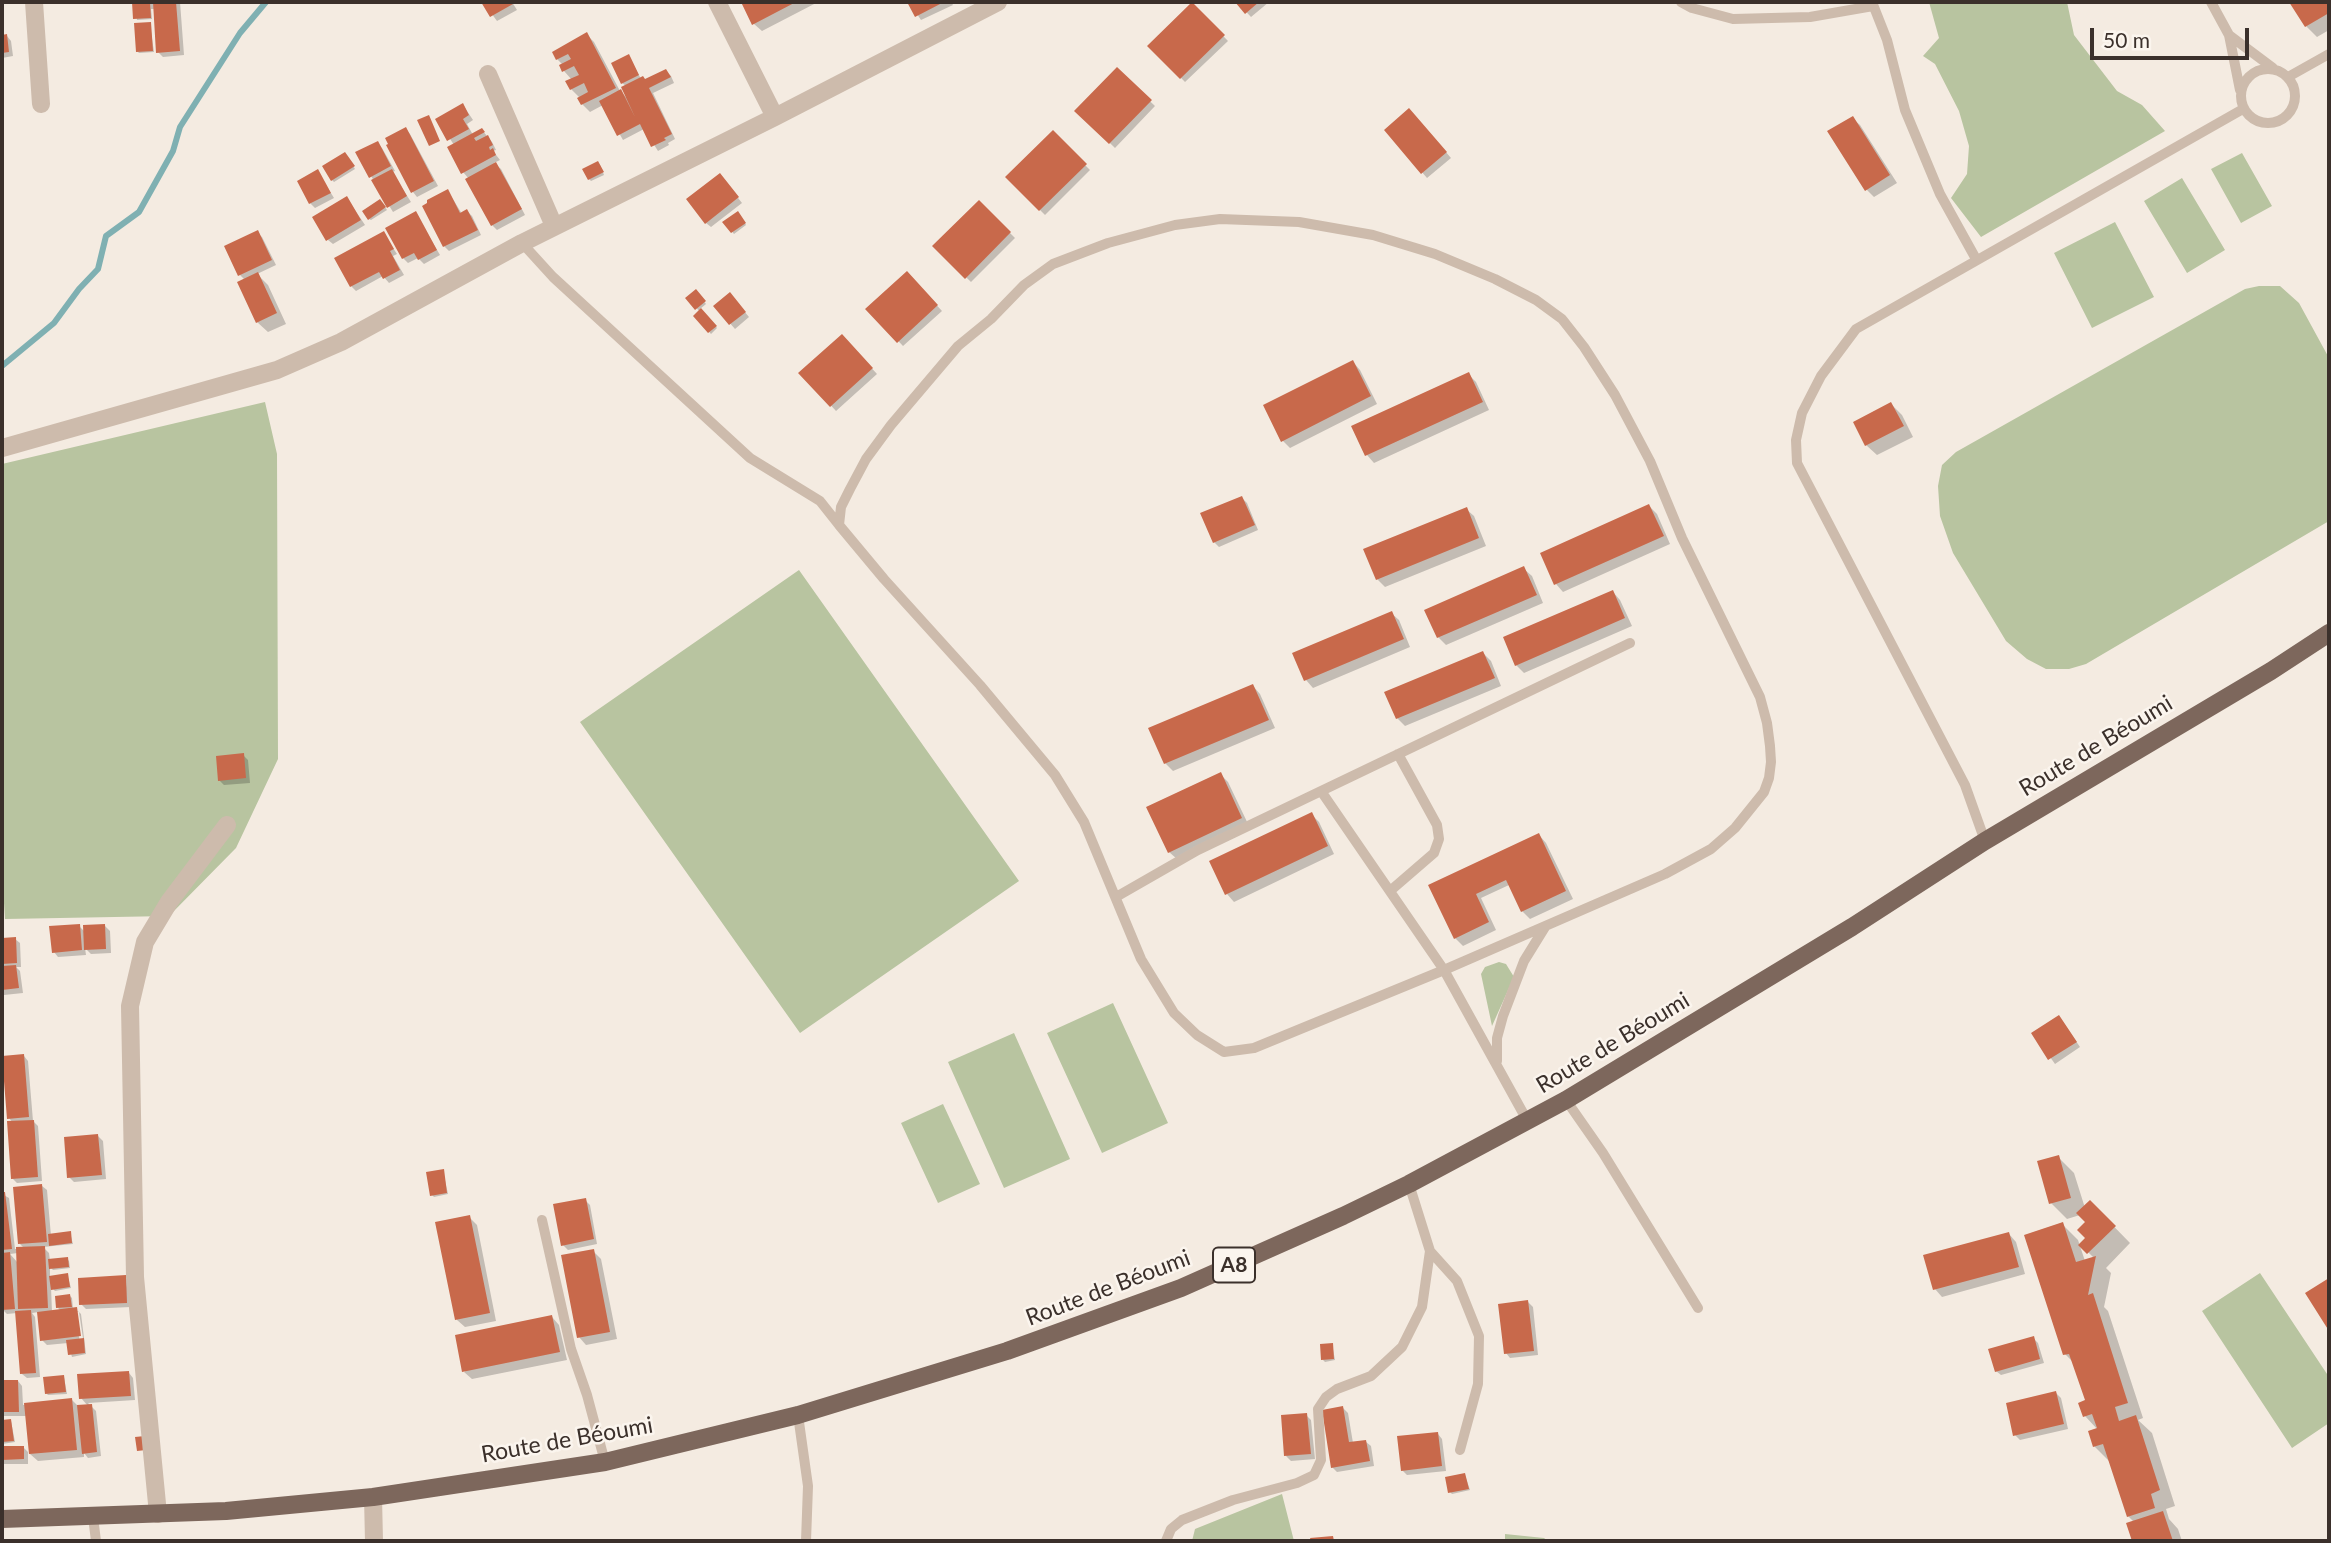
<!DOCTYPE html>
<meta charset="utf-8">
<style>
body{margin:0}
#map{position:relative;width:2331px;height:1543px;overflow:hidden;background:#f4ebe1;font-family:Lato,sans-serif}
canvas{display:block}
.frame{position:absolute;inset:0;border:4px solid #3b302b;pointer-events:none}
.scale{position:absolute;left:2090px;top:28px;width:159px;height:32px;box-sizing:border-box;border:4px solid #3b302b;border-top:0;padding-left:9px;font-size:21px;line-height:24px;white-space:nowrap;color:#3b302b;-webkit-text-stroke:5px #fbf5ee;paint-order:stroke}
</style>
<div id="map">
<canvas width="2331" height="1543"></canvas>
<div class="frame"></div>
<div class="scale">50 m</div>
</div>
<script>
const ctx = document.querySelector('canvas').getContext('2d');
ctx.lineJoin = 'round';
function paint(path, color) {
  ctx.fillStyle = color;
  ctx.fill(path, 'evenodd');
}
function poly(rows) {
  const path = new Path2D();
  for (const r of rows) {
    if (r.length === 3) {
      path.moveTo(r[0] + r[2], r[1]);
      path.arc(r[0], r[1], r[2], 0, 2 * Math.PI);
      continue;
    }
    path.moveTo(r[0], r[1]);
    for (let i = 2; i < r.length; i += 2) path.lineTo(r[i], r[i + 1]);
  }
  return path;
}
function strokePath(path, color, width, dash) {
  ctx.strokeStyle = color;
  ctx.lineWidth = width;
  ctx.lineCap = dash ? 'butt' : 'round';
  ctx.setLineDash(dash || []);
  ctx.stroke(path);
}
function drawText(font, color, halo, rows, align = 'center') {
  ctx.font = font + ' Lato,sans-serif';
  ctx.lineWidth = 5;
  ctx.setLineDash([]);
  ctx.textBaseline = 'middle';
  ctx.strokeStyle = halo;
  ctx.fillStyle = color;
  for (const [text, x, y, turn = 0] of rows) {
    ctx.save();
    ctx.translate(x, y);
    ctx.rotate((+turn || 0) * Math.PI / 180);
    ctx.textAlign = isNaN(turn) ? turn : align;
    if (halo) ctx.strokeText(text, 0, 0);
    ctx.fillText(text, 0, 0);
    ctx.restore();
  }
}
paint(poly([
 [1929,2,2067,2,2074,35,2117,91,2142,105,2165,131,1981,237,1951,198,1967,174,1969,146,1959,111,1935,64,1923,56,1939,38],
 [2242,153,2272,206,2241,223,2211,169],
 [2182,178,2225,250,2187,273,2144,201],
 [2115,222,2154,297,2092,328,2054,253],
 [2259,286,2280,286,2299,303,2329,358,2329,521,2086,664,2069,669,2046,669,2027,659,2006,641,1953,553,1940,516,1938,486,1942,465,1956,452,2245,289],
 [265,402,277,454,278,759,236,848,169,916,5,919,2,872,2,464],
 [799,570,1019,881,800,1033,580,722],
 [1499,962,1506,964,1514,977,1492,1026,1481,974,1485,967],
 [1113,1003,1168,1123,1102,1153,1047,1033],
 [1014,1033,1070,1159,1004,1188,948,1062],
 [943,1104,980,1184,938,1203,901,1123],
 [2260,1273,2329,1377,2329,1423,2292,1448,2202,1311],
 [1282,1494,1294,1541,1192,1541,1195,1529],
 [1505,1534,1544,1538,1548,1541,1505,1541]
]), '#b8c4a0');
paint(poly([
 [134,2,180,2,184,55,163,57,158,52,155,9,151,9,152,19,137,20],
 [483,2,512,2,517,10,497,21],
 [743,2,818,2,762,31,754,24],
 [909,2,951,2,953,5,921,20],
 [1237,2,1269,2,1251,17],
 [2292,2,2329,2,2329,30,2317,37,2306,26],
 [1192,4,1228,41,1185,82,1150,46],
 [150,24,154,52,139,53,137,51],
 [586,34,594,42,620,91,628,99,626,86,622,83,630,58,641,79,645,81,666,71,671,76,674,83,653,93,675,139,668,143,669,145,658,151,644,129,623,140,603,105,590,112,582,104,580,98,571,89,572,80,564,71,563,65,557,59],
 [7,36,11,41,13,56,2,58,2,37],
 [1117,70,1155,106,1115,148,1077,111],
 [463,105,473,120,467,124,473,135,482,130,492,142,496,150,493,151,500,160,494,163,501,169,525,215,497,230,492,225,469,179,463,172,454,145,437,119],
 [1414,115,1451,158,1427,178,1386,130],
 [1852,118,1860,125,1897,183,1874,197,1867,190],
 [406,129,410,134,438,186,417,197,413,192],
 [1053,133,1090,170,1045,215,1007,177],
 [377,143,382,148,395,171,392,172,411,202,393,212,371,176],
 [347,156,355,169,334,182,332,180],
 [600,165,604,175,591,181,589,179],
 [318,172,334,198,315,208,310,203],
 [724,180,742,203,711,227,706,223],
 [448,191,462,214,467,211,472,216,481,235,449,251,444,246],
 [347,198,365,225,333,244,328,240],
 [979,202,1015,238,971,282,934,246],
 [382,203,387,210,371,220,369,219],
 [416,214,440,255,424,264,418,258,408,263,403,258],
 [740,215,746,225,734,234,725,223],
 [257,233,262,237,276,265,257,274,268,285,286,324,268,332,257,322,245,280,240,275],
 [383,233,397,254,393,256,404,275,389,283,383,276,356,291,351,286],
 [907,273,942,311,903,346,868,309],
 [696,291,706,304,700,309,717,328,711,334,695,316,700,312,688,298],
 [734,299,749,317,735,329,715,306],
 [842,336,877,374,836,411,801,373],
 [1353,362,1360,370,1377,404,1290,448,1282,440],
 [1468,374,1476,382,1489,410,1374,463,1367,455,1353,427],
 [1891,404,1902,415,1913,437,1877,455,1866,445],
 [1242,498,1247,503,1258,530,1219,547,1214,542],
 [1649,506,1657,514,1670,544,1563,592,1556,584],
 [1466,509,1474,516,1486,546,1385,587,1377,579],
 [1524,569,1532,576,1543,603,1446,645,1438,637],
 [1613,592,1620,600,1632,626,1524,673,1516,665],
 [1391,613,1399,620,1410,647,1313,688,1306,680],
 [1483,653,1491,661,1501,686,1405,726,1397,718,1387,693],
 [1253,686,1260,694,1275,728,1173,771,1165,763,1151,729],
 [243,755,248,760,250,783,224,785,219,780],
 [1220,774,1228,782,1249,826,1177,859,1169,852],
 [1311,814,1319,822,1334,854,1234,902,1227,894],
 [1539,835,1546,843,1573,899,1530,919,1522,911,1509,885,1481,898,1496,930,1463,946,1455,938,1431,886],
 [79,926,85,932,105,926,110,931,111,953,91,954,85,948,86,955,58,957,54,952],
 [2,939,15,939,20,943,21,967,16,967,20,971,23,993,4,995,2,993],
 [2063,1022,2080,1047,2055,1064,2033,1033],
 [24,1056,28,1061,33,1121,38,1126,42,1181,17,1183,12,1178,13,1123,9,1118,6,1082,2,1082,2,1078,2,1082,6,1082],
 [98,1136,103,1141,106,1179,74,1182,69,1177],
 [2058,1157,2074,1173,2085,1208,2090,1202,2130,1243,2106,1268,2111,1273,2104,1307,2108,1311,2143,1418,2138,1420,2152,1433,2175,1506,2166,1509,2169,1519,2178,1529,2182,1541,2134,1541,2128,1524,2134,1522,2128,1516,2110,1462,2094,1446,2098,1430,2085,1416,2087,1402,2075,1364,2065,1354,2062,1224,2078,1240,2085,1261,2094,1258,2081,1245,2088,1238,2088,1222,2080,1215,2067,1219,2051,1203],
 [443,1171,448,1194,434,1197,432,1195],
 [42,1186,47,1190,51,1236,70,1233,73,1244,43,1247,49,1253,50,1261,67,1259,69,1261,70,1268,53,1270,50,1267,50,1278,67,1274,71,1288,55,1291,51,1287,52,1312,61,1311,58,1308,70,1296,72,1298,73,1309,79,1312,76,1312,80,1345,84,1345,79,1312,81,1314,86,1354,72,1357,68,1343,47,1345,42,1340,39,1312,32,1313,35,1317,40,1377,27,1378,22,1374,17,1313,7,1314,2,1309,2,1194,9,1198,15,1249,25,1249,20,1244],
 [18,1253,18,1263,10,1254],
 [585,1200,590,1205,597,1244,568,1250,563,1245],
 [469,1217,477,1225,496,1321,465,1327,457,1320,437,1224],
 [2009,1234,2016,1242,2025,1274,1942,1297,1935,1289],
 [593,1251,601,1259,617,1339,586,1345,579,1337],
 [125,1277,130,1282,131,1307,86,1309,81,1304],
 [1528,1302,1533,1307,1538,1355,1510,1358,1506,1353],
 [552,1317,559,1325,567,1360,472,1379,464,1372],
 [2033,1338,2038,1343,2044,1363,2001,1375,1996,1371],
 [1332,1344,1335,1360,1325,1362,1323,1360],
 [129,1373,133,1378,135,1400,88,1403,96,1411,101,1456,88,1458,84,1453,84,1457,38,1461,30,1454,27,1416,2,1416,2,1382,18,1381,22,1386,23,1405,72,1400,79,1407,88,1406,81,1398],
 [64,1377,67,1394,48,1395,46,1393],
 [2056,1393,2061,1398,2068,1429,2020,1440,2015,1435],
 [1343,1408,1348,1413,1353,1443,1366,1442,1371,1446,1374,1466,1337,1472,1332,1467],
 [1306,1415,1311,1420,1315,1459,1291,1461,1286,1456],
 [11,1421,15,1442,2,1444,2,1422],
 [1438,1434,1442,1439,1446,1471,1407,1475,1402,1470],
 [23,1447,28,1452,28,1464,2,1464,2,1448],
 [1465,1475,1470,1490,1452,1494,1450,1492]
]), '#0003');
strokePath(poly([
 [2,366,54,323,79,289,98,269,106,236,139,212,173,151,180,127,240,33,266,2]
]), '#7fb0b2', 6);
paint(poly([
 [132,2,150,2,151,18,133,19],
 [153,2,176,2,180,51,156,53],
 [481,2,512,2,513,4,490,17],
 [741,2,796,2,752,25],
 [907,2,944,2,915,17],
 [1192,2,1225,35,1180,79,1147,46],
 [1235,2,1259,2,1245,14],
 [2289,2,2329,2,2329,13,2305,27],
 [151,22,153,51,136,52,134,23],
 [587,32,616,88,581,105,577,98,588,92,584,83,570,90,565,81,579,75,574,66,562,72,559,65,571,59,568,54,556,60,552,52],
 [7,34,9,52,2,53,2,35],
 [629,54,639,75,621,84,611,63],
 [1117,67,1152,100,1109,144,1074,111],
 [666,69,671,77,649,88,672,134,664,138,666,140,651,147,640,124,617,136,599,101,621,89,635,117,621,87,643,76,645,79],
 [463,103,469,115,463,119,469,129,447,141,435,119],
 [1409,108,1447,152,1421,174,1384,130],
 [429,115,440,141,429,146,417,120],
 [1853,116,1890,175,1865,191,1827,131],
 [406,127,434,181,411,193,386,145,388,144,385,138],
 [482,128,485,132,474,138,476,141,488,135,493,145,489,147,490,150,493,148,496,155,461,174,447,147],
 [1053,130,1087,164,1039,211,1005,177],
 [378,141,391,166,369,178,355,152],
 [345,152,355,166,331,181,322,166],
 [598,161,604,172,588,180,582,169],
 [496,162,522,209,491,226,465,179],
 [318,169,331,193,309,204,297,181],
 [392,169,407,196,387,208,371,180],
 [720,173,739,197,705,224,686,199],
 [448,189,460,213,467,209,478,230,443,247,422,206,427,203,427,200],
 [347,196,361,220,326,241,312,217],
 [380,199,386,207,368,220,362,211],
 [979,200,1011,232,965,279,932,246],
 [416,211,437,250,418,260,414,253,402,259,385,228],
 [738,211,746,223,731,233,722,222],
 [258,230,272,260,238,276,224,246],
 [384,231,394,249,390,251,400,270,383,279,379,272,350,287,334,258],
 [907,271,938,305,897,343,865,309],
 [258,272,277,313,256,323,237,282],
 [696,289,706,301,695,310,685,298],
 [730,292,746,312,729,325,713,306],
 [701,308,717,326,708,333,693,316],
 [842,334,873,368,830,407,798,373],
 [1353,360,1371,396,1281,442,1263,405],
 [1469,372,1483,402,1365,456,1351,426],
 [1891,402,1904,426,1865,446,1853,422],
 [1242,496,1255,525,1213,543,1200,513],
 [1649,504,1664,536,1554,585,1540,553],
 [1467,507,1479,538,1376,580,1363,549],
 [1524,566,1537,595,1437,638,1424,610],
 [1613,590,1625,618,1515,666,1503,637],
 [1392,611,1404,639,1304,681,1292,653],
 [1483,651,1495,678,1396,719,1384,692],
 [1253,684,1269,720,1164,764,1148,728],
 [244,753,246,778,218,781,216,756],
 [1221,772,1242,818,1168,853,1146,807],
 [1312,812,1328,846,1225,895,1209,861],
 [1539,833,1566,891,1521,912,1506,880,1476,894,1489,922,1454,939,1428,885],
 [80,924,82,950,52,953,49,926],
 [105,924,106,949,84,950,83,925],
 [16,937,17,963,2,964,2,938],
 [16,965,19,988,2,990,2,966],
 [2059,1015,2077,1042,2048,1060,2031,1033],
 [24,1054,29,1117,7,1119,2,1056],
 [34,1120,38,1177,11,1179,7,1121],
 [98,1134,102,1175,67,1178,64,1137],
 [2059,1155,2071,1198,2049,1204,2037,1161],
 [444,1169,447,1193,430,1196,426,1172],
 [42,1184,47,1242,18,1244,13,1187],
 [2,1192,5,1192,12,1249,2,1250],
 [586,1198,594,1239,561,1246,553,1204],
 [2090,1200,2116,1226,2087,1254,2078,1245,2085,1238,2077,1230,2085,1222,2076,1213],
 [470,1215,490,1313,455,1320,435,1222],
 [2063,1222,2076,1262,2096,1256,2088,1295,2093,1293,2128,1403,2115,1407,2119,1421,2136,1415,2160,1490,2151,1494,2155,1508,2127,1517,2103,1444,2093,1447,2088,1431,2097,1428,2092,1414,2083,1417,2078,1403,2085,1400,2069,1354,2063,1355,2024,1235],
 [71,1231,72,1243,49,1246,48,1234],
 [2009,1232,2019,1267,1933,1290,1923,1255],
 [45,1246,48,1308,18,1309,16,1247],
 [594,1249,610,1332,577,1338,561,1255],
 [10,1252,15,1309,2,1310,2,1253],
 [68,1257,69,1267,49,1269,48,1259],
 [68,1273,70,1287,51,1290,49,1276],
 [126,1275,127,1303,79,1305,78,1278],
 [2329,1278,2329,1331,2305,1293],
 [70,1294,72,1307,56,1308,55,1296],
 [1528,1300,1534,1351,1504,1354,1498,1304],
 [77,1307,81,1336,40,1341,37,1312],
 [31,1310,36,1373,20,1374,15,1311],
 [552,1315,560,1352,462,1372,455,1335],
 [2034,1336,2040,1359,1995,1372,1988,1349],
 [84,1338,85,1353,68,1355,66,1340],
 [1333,1343,1334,1359,1321,1360,1320,1344],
 [129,1371,131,1396,79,1399,77,1374],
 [64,1375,66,1392,45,1394,43,1377],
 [2,1380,18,1380,19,1412,2,1412],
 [2056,1391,2064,1424,2013,1436,2006,1403],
 [72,1398,77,1450,29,1454,24,1403],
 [92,1404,97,1452,82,1454,77,1405],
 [1343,1406,1349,1442,1366,1440,1370,1461,1331,1468,1322,1410],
 [1307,1413,1311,1454,1284,1456,1281,1415],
 [11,1419,14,1441,2,1442,2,1420],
 [1438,1432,1442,1466,1401,1471,1397,1436],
 [145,1436,146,1450,137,1451,135,1437],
 [2,1446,24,1446,24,1459,2,1460],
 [1465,1473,1469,1489,1448,1493,1445,1477],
 [2163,1511,2173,1541,2132,1541,2126,1523],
 [1333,1536,1334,1541,1311,1541,1310,1538]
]), '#c8694b');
strokePath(poly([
 [1681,2,1692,8,1733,19,1810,17,1873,6],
 [1872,2,1887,40,1905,110,1940,194,1976,259],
 [2211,2,2229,35],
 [2268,96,27],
 [2288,77,2329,54],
 [2240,90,2229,35,2273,68],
 [522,243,553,277,750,458,820,501,839,525,884,579,980,685,1055,775,1084,822,1141,959,1174,1013,1197,1035,1224,1052,1254,1048,1444,970,1665,874,1711,849,1735,828,1764,792,1769,778,1771,762,1770,746,1767,723,1760,697,1682,538,1650,461,1615,395,1584,347,1562,319,1536,300,1495,279,1435,254,1373,235,1299,222,1220,219,1175,225,1108,243,1053,264,1024,285,991,319,958,346,891,425,866,459,850,489,841,507,839,525],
 [1321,791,1444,970,1528,1122],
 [1985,841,1965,785,1797,463,1796,440,1802,413,1821,376,1856,329,2243,109],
 [1390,891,1434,853,1439,839,1437,825,1398,754],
 [1116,897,1198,850,1630,643],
 [1497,1061,1497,1038,1503,1016,1524,961,1545,927],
 [1566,1100,1603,1153,1698,1308],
 [1409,1184,1430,1251,1457,1281,1479,1336,1478,1384,1460,1450],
 [542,1220,571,1349,587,1395,605,1462],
 [798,1415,808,1486,806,1541],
 [93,1517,96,1541],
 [1166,1541,1171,1529,1182,1520,1233,1500,1297,1483,1314,1475,1321,1460,1318,1409,1326,1397,1337,1389,1371,1376,1402,1347,1422,1307,1430,1251]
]), '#cdbbac', 10);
strokePath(poly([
 [34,2,41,104],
 [717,2,775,117],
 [488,74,554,226],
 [2,448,277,370,341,342,522,243,775,117,998,2],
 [373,1497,374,1541],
 [158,1514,135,1277,130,1006,145,942,169,902,227,825]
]), '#cdbbac', 18);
strokePath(poly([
 [2,1519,226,1511,373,1497,605,1462,798,1415,1007,1351,1181,1288,1343,1216,1409,1184,1566,1100,1852,927,1985,841,2271,671,2329,633]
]), '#7d675c', 18);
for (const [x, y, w] of [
 [1234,1265,42]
]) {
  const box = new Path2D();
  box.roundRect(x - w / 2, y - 17.5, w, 35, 5);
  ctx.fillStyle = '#fbf5ee';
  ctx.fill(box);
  strokePath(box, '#3b302b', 2);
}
drawText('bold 21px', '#3b302b', null, [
 ["A8",1234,1265]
]);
drawText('23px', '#3b302b', '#fbf5ee', [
 ["Route de Béoumi",2096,746,-31],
 ["Route de Béoumi",1613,1043,-31],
 ["Route de Béoumi",1108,1288,-21],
 ["Route de Béoumi",567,1440,-10]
]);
</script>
